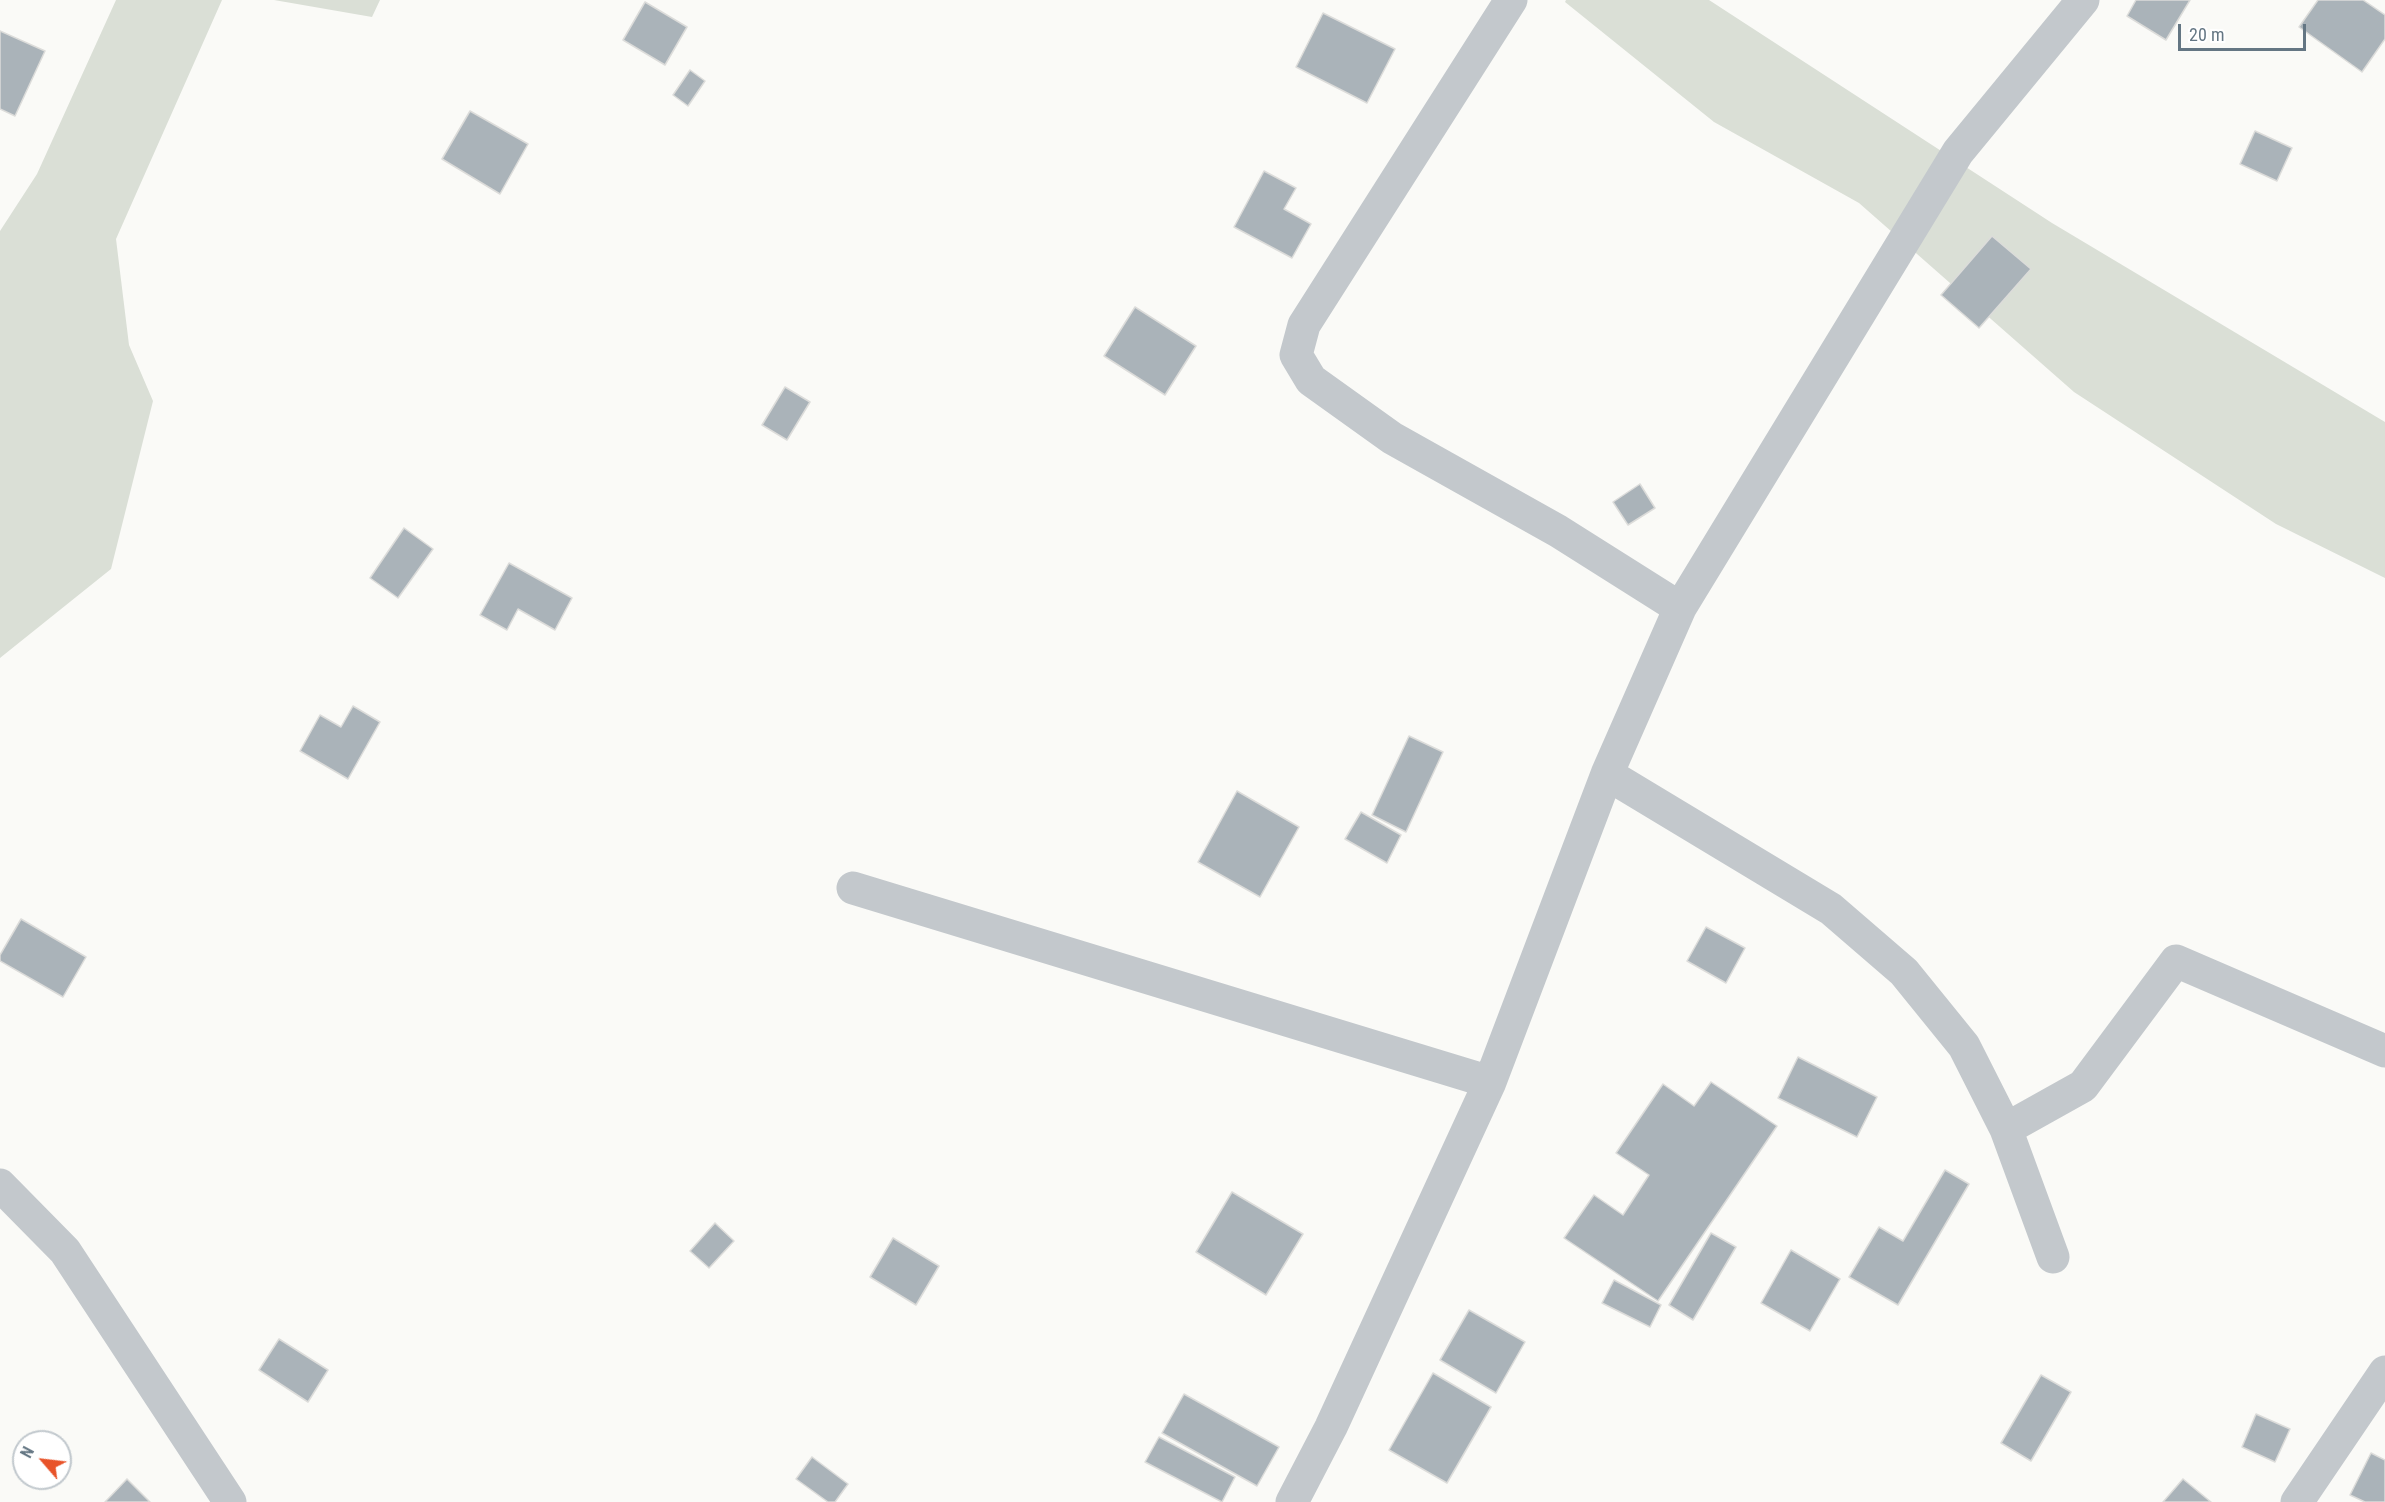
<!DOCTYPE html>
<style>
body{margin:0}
#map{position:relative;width:2385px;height:1502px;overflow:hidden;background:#fafaf7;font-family:"Roboto Condensed",sans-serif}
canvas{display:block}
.north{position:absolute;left:12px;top:1430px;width:60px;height:60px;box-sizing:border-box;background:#fff;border:2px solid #c1c8cd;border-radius:50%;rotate:298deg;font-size:16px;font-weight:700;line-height:24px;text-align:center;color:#647683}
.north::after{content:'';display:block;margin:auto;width:21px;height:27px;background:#e85329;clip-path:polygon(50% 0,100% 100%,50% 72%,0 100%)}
.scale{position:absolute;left:2178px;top:24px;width:128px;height:27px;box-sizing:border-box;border:3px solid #647683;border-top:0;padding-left:8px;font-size:18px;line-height:21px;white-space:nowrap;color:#647683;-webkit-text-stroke:4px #fff;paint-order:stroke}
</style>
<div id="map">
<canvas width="2385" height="1502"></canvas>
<div class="north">N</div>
<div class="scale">20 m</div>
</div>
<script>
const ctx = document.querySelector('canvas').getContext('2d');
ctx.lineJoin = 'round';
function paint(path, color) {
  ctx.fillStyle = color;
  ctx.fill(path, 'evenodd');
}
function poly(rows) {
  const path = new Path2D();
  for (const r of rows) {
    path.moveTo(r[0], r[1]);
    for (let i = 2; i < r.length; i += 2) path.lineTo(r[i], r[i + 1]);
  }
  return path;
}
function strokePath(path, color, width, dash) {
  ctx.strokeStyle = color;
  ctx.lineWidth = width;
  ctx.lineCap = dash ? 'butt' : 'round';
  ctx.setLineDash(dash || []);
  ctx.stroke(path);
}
paint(poly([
 [116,0,222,0,116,239,129,345,153,401,111,569,0,658,0,231,37,174],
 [274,0,380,0,372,17],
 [1566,0,1709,0,2052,223,2385,422,2385,578,2276,524,2074,392,1859,203,1714,122,1565,2]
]), '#dadfd6');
const building = poly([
 [2136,0,2190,0,2166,40,2127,16,2136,0],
 [2318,0,2363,0,2385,15,2385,39,2362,72,2299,27,2318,0],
 [645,2,687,27,665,65,623,40,645,2],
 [1323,13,1395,49,1367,103,1296,67,1323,13],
 [0,31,45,51,15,116,0,109,0,31],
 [690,70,705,81,688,106,673,95,690,70],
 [470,111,528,144,500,194,442,159,470,111],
 [2255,131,2292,148,2277,181,2240,164,2255,131],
 [1264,171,1296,188,1284,209,1311,224,1292,258,1234,227,1264,171],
 [1992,236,2031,269,1979,328,1941,295,1992,236],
 [1135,307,1196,346,1165,395,1104,356,1135,307],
 [785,387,810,402,787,440,762,425,785,387],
 [1640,484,1655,508,1628,525,1613,502,1640,484],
 [404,528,433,549,398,598,370,578,404,528],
 [509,563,572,598,555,630,518,609,507,630,480,615,509,563],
 [353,706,380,722,348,779,300,751,320,715,341,727,353,706],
 [1409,736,1443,752,1406,832,1372,815,1409,736],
 [1237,791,1299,827,1260,897,1198,862,1237,791],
 [1361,812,1401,835,1387,863,1345,839,1361,812],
 [21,919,86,957,63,997,0,961,0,955,21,919],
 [1706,927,1745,948,1726,983,1687,961,1706,927],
 [1798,1057,1877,1097,1857,1137,1778,1098,1798,1057],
 [1711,1082,1777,1126,1658,1301,1564,1238,1594,1195,1623,1215,1649,1175,1616,1153,1663,1084,1694,1106,1711,1082],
 [1945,1170,1969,1184,1898,1305,1849,1277,1879,1227,1903,1241,1945,1170],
 [1232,1192,1303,1234,1266,1295,1196,1252,1232,1192],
 [715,1223,734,1241,709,1268,690,1251,715,1223],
 [1711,1233,1736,1247,1693,1320,1669,1305,1711,1233],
 [893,1238,939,1266,916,1305,870,1277,893,1238],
 [1791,1250,1840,1279,1810,1331,1761,1303,1791,1250],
 [1614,1280,1661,1305,1650,1327,1602,1303,1614,1280],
 [1469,1310,1525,1342,1496,1393,1440,1360,1469,1310],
 [279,1339,328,1370,308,1402,259,1370,279,1339],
 [1433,1373,1491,1407,1447,1483,1389,1450,1433,1373],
 [2041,1375,2071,1392,2031,1461,2001,1443,2041,1375],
 [1184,1394,1279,1447,1257,1486,1162,1433,1184,1394],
 [2256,1414,2290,1429,2275,1462,2242,1447,2256,1414],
 [1159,1437,1235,1477,1222,1502,1145,1462,1159,1437],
 [2371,1453,2385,1460,2385,1502,2365,1502,2350,1495,2371,1453],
 [812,1457,848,1484,835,1502,828,1502,796,1479,812,1457],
 [127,1479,150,1502,105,1502,127,1479],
 [2183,1479,2211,1502,2163,1502,2183,1479]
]);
paint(building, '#aab3b9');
strokePath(building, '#dcdcda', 1.5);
strokePath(poly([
 [1680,608,1958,152,2083,0],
 [1607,774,1831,909,1904,972,1964,1046,2006,1129,2053,1257],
 [853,888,1490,1082],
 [2006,1129,2083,1086,2176,961,2385,1051],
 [0,1185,65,1251,230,1502],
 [1292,1502,1331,1427,1490,1082,1607,774,1680,608,1558,531,1392,438,1311,380,1296,355,1304,325,1511,0],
 [2297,1502,2385,1372]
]), '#c3c8cc', 33);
</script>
